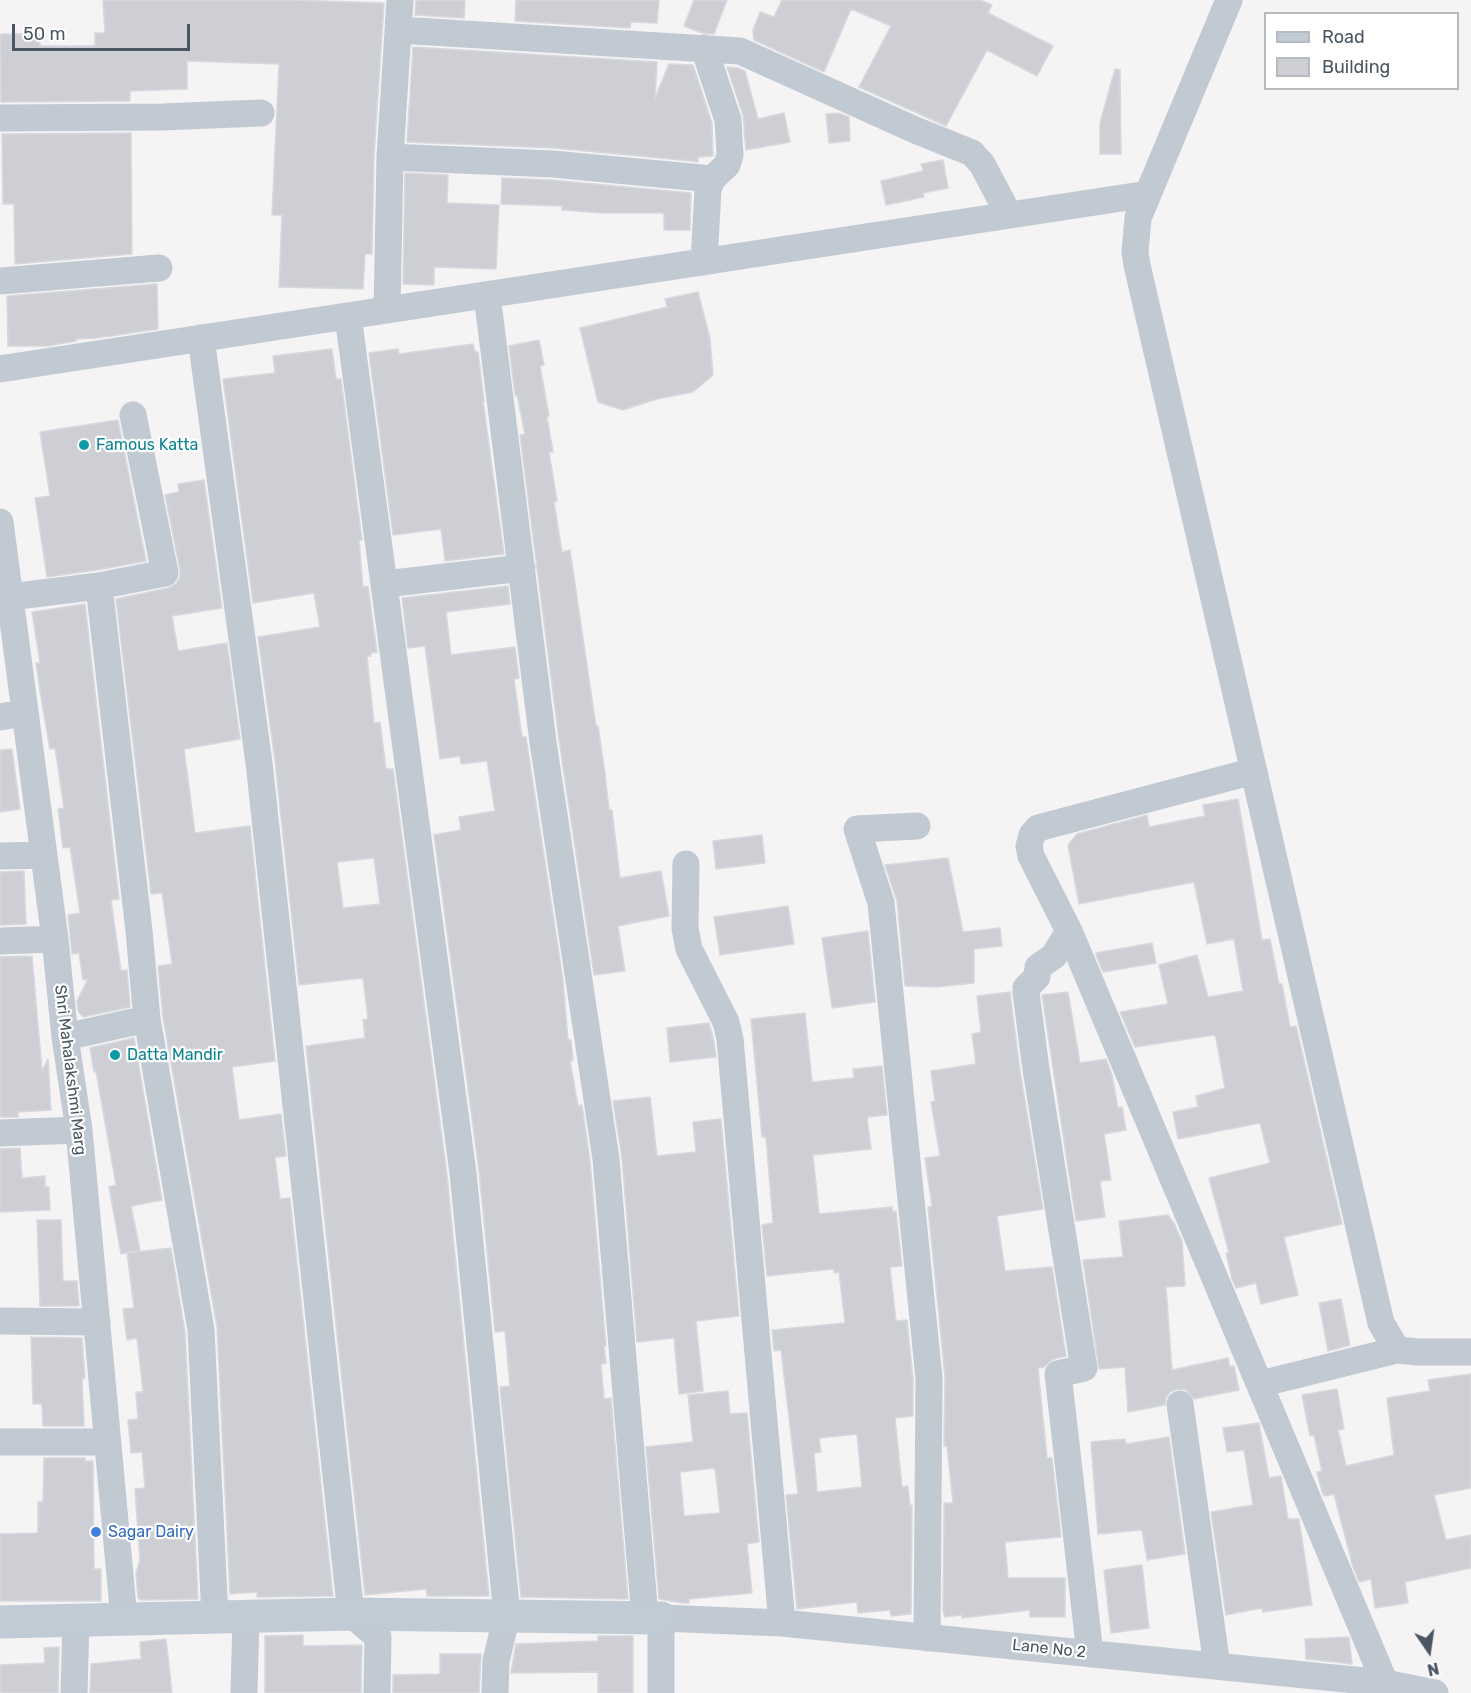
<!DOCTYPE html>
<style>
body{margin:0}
#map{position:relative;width:1471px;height:1693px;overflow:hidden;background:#f5f3f3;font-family:Rubik,sans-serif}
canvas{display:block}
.legend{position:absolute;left:1264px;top:12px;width:195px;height:78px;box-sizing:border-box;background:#fff;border:2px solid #b7bbc0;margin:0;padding:8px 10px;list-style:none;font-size:18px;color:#4a5661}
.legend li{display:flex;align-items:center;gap:12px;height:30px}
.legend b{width:30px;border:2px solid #b7bbc0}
.north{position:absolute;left:1399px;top:1621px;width:60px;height:60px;-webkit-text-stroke:4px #fff;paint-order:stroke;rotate:167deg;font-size:16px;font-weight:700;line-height:24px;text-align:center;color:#4a5661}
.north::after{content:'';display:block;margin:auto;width:21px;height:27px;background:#4a5661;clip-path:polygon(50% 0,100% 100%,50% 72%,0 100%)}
.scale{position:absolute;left:12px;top:24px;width:178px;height:27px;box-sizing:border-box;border:3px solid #4a5661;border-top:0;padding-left:8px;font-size:18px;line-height:21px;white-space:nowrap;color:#4a5661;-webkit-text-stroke:4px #fff;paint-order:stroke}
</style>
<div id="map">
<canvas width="1471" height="1693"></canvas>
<ul class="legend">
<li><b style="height:8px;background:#c1cbd6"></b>Road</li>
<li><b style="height:16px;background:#cdcfd5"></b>Building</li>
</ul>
<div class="north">N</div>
<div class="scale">50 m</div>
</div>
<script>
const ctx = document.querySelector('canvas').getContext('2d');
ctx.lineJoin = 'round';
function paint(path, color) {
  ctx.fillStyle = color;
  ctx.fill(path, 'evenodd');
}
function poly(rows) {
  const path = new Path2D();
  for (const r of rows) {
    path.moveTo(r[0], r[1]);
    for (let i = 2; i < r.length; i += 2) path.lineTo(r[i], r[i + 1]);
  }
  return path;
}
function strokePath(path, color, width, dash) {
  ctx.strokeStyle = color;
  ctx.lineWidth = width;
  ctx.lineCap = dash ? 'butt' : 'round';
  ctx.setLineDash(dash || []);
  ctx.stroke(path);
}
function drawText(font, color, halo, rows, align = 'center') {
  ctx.font = font + ' Rubik,sans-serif';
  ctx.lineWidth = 4.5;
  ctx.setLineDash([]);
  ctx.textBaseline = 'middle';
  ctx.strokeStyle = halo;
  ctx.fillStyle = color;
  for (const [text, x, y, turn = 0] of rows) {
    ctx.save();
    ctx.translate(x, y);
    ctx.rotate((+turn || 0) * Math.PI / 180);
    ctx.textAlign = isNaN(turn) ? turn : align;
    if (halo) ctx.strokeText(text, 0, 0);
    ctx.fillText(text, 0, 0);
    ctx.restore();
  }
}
const building = poly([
 [103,0,289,0,384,3,374,156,372,254,365,254,363,289,279,287,282,215,272,215,279,64,187,61,187,89,130,91,130,101,1,102,0,34,40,34,40,46,95,46,95,33,105,33,103,0],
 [416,0,465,0,464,18,415,15,416,0],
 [516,0,659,0,657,23,631,22,630,28,515,21,516,0],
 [694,0,727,0,714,34,702,33,684,26,694,0],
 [782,0,980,0,992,5,988,13,1053,46,1037,76,987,50,946,126,859,87,891,26,851,9,824,72,754,40,753,30,760,12,774,17,782,0],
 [413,47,657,62,655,98,669,64,693,65,712,123,713,156,698,157,698,162,692,161,554,148,407,142,413,47],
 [727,67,738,68,745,71,758,119,784,113,790,142,746,150,743,115,727,67],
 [1115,69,1120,70,1121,154,1100,154,1100,123,1115,69],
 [838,113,849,117,850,141,829,143,826,114,838,113],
 [131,133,132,254,15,264,14,204,3,204,2,134,131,133],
 [943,160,948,188,923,193,924,197,886,205,881,181,923,171,921,164,943,160],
 [405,173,448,175,447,203,499,205,496,269,434,267,434,285,403,284,405,173],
 [502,178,552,180,691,193,690,230,664,230,664,213,603,213,562,210,562,206,501,204,502,178],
 [157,284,158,329,97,338,76,339,76,341,48,346,8,346,7,296,157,284],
 [698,292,710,339,713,375,693,392,657,399,623,410,598,402,580,328,667,307,665,299,698,292],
 [539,340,544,365,540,366,549,416,547,417,553,452,549,452,557,501,554,502,562,552,570,550,596,726,598,726,605,773,609,810,612,810,620,878,661,871,669,916,618,926,625,971,594,975,559,740,520,435,525,434,517,395,515,395,509,346,539,340],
 [473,344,475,352,478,352,484,401,483,401,504,554,445,561,441,529,393,535,369,353,398,349,399,354,473,344],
 [332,349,336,379,341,379,362,540,359,540,363,587,368,586,377,652,371,653,371,656,367,656,374,723,380,722,386,769,393,769,447,1175,489,1596,427,1596,426,1589,365,1595,306,1046,365,1038,363,1020,368,1019,363,978,299,985,275,761,258,637,320,627,314,593,253,603,223,379,275,373,273,356,332,349],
 [374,858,380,904,343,908,337,862,374,858],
 [118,420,146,561,97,570,47,577,35,498,50,496,40,432,118,420],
 [204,480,222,608,172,616,178,651,227,643,240,739,184,749,195,833,250,826,275,1061,232,1067,239,1120,281,1114,286,1156,275,1157,280,1199,290,1198,333,1596,257,1597,257,1592,230,1594,217,1327,163,1017,158,966,172,964,162,893,151,894,116,599,168,588,176,584,180,577,180,570,165,495,179,492,178,484,204,480],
 [508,586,510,604,446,612,451,655,515,647,519,678,514,679,522,737,526,737,563,980,568,1040,571,1040,573,1061,570,1061,578,1106,582,1105,590,1161,606,1346,604,1346,606,1363,601,1364,604,1399,611,1398,628,1599,521,1597,500,1387,510,1386,505,1331,495,1332,479,1171,434,835,461,830,459,817,495,811,487,761,461,764,460,756,440,759,425,646,408,648,402,598,508,586],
 [85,604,119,899,111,900,121,971,127,970,130,1007,83,1017,78,1011,77,1001,88,979,83,980,79,953,72,954,68,915,80,913,70,847,63,848,58,809,64,808,55,748,50,749,42,704,36,663,40,663,32,612,85,604],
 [12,749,20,809,0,812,0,750,12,749],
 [1238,799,1262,940,1270,939,1279,984,1282,984,1290,1027,1296,1026,1342,1224,1284,1237,1298,1295,1261,1304,1256,1283,1236,1288,1232,1279,1226,1253,1229,1253,1209,1178,1270,1163,1260,1123,1178,1139,1173,1112,1198,1107,1196,1096,1225,1088,1216,1038,1214,1035,1135,1047,1120,1012,1168,1004,1159,965,1197,955,1208,997,1243,991,1234,939,1207,944,1194,882,1079,904,1068,845,1077,834,1147,815,1149,827,1205,816,1203,805,1238,799],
 [762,835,765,863,716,869,713,841,762,835],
 [948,858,963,932,1000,928,1002,946,974,949,974,983,937,987,905,986,897,901,885,865,948,858],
 [24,871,26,924,0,925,0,872,24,871],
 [788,906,794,944,720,955,714,917,788,906],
 [868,931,875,1002,832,1008,822,938,868,931],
 [1152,943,1156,963,1103,972,1096,955,1096,953,1152,943],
 [32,956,42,1071,48,1059,51,1110,18,1112,18,1117,0,1117,0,957,32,956],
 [1010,992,1020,1071,1043,1209,997,1216,1005,1271,1052,1267,1066,1356,1054,1359,1044,1367,1038,1368,1047,1458,1052,1458,1061,1537,1005,1542,1008,1578,1065,1578,1065,1617,1030,1617,1030,1610,962,1618,962,1615,945,1617,943,1611,944,1503,953,1503,947,1446,944,1446,945,1377,928,1207,932,1206,925,1158,940,1156,931,1102,935,1101,931,1071,976,1064,972,1034,981,1032,977,996,1010,992],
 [1068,992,1080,1063,1106,1059,1112,1075,1118,1108,1122,1107,1126,1130,1104,1134,1111,1180,1100,1181,1105,1217,1076,1221,1042,995,1068,992],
 [805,1013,812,1082,854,1078,853,1069,882,1066,887,1115,867,1117,871,1149,813,1155,819,1214,892,1207,893,1212,896,1211,902,1266,890,1267,896,1321,907,1320,913,1379,913,1416,895,1418,902,1487,908,1486,910,1506,912,1505,911,1614,891,1616,890,1610,858,1613,857,1602,797,1609,786,1495,798,1494,781,1350,774,1351,772,1330,845,1323,839,1272,834,1273,834,1269,767,1276,762,1225,773,1223,766,1137,762,1137,751,1019,805,1013],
 [857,1434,862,1487,817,1492,814,1453,821,1452,819,1438,857,1434],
 [709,1023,714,1042,716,1057,670,1062,667,1028,709,1023],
 [134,1038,162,1200,131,1206,140,1250,121,1254,109,1187,116,1185,96,1071,94,1072,90,1048,134,1038],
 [650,1097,657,1156,696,1152,693,1122,721,1119,739,1316,696,1321,703,1391,679,1394,674,1338,637,1342,622,1158,613,1101,650,1097],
 [20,1148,22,1178,45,1176,45,1187,49,1187,50,1210,0,1212,0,1149,20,1148],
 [1168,1215,1175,1225,1182,1241,1185,1286,1166,1287,1172,1370,1228,1358,1230,1367,1234,1366,1239,1390,1194,1399,1186,1390,1177,1389,1170,1392,1166,1398,1165,1405,1128,1412,1125,1367,1099,1369,1083,1260,1123,1257,1119,1221,1168,1215],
 [37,1220,61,1220,63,1281,77,1281,79,1306,40,1306,37,1220],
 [171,1248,185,1332,198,1599,141,1600,138,1598,136,1573,140,1560,135,1489,145,1488,142,1452,131,1453,128,1420,138,1419,136,1392,143,1392,137,1338,127,1340,123,1309,134,1308,127,1253,171,1248],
 [1341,1299,1350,1345,1328,1351,1319,1303,1341,1299],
 [31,1337,82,1338,85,1378,82,1378,84,1426,43,1426,42,1404,33,1404,31,1337],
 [1471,1374,1471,1488,1434,1495,1446,1540,1471,1535,1471,1568,1405,1582,1408,1603,1375,1608,1371,1579,1359,1582,1353,1567,1334,1494,1324,1496,1322,1492,1317,1472,1322,1471,1314,1435,1310,1436,1302,1395,1337,1389,1344,1429,1338,1430,1346,1466,1394,1455,1387,1398,1430,1391,1428,1380,1471,1374],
 [728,1391,730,1414,747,1413,759,1542,747,1544,752,1593,689,1599,689,1603,683,1603,659,1599,646,1447,693,1442,688,1395,728,1391],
 [715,1468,720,1513,684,1516,680,1472,715,1468],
 [1259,1423,1269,1478,1281,1476,1288,1519,1299,1519,1312,1605,1263,1612,1262,1608,1226,1615,1211,1512,1253,1505,1244,1450,1227,1452,1223,1428,1259,1423],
 [1169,1437,1185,1554,1147,1560,1142,1530,1098,1534,1091,1442,1125,1439,1126,1444,1169,1437],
 [44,1458,85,1458,85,1461,93,1461,94,1569,101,1569,101,1601,0,1601,0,1534,38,1533,38,1502,43,1502,44,1458],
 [1142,1565,1149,1628,1111,1633,1104,1570,1142,1565],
 [303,1635,303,1646,362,1645,361,1693,265,1693,265,1636,303,1635],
 [598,1636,633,1636,633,1693,598,1693,598,1672,511,1673,516,1644,598,1641,598,1636],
 [1349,1637,1352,1664,1306,1659,1305,1639,1349,1637],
 [166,1639,172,1693,90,1693,91,1664,141,1659,140,1642,166,1639],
 [59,1647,58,1693,0,1693,0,1665,45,1663,44,1648,59,1647],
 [440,1654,481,1654,479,1693,393,1693,393,1675,440,1674,440,1654]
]);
paint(building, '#cdcfd5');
strokePath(building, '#d7d9de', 1.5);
strokePath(poly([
 [1229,0,1138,218,1135,252,1137,265,1381,1323,1397,1350,1418,1352,1471,1352],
 [399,30,740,51,915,130,972,153,982,164,1009,215],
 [0,118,162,117,261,113],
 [390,157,553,164,712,179],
 [704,262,708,189,712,179,727,165,730,155,728,120,704,48],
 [0,281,159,268],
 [487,295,543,742,606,1159,645,1617],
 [387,310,390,157,400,0],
 [348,316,463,1173,507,1615,496,1661,495,1693],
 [201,338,259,763,351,1614,378,1637,377,1693],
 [0,369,1148,194],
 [0,522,55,939,65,1037,79,1130,124,1619],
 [385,584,522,568],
 [99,586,139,931,147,1019,201,1330,215,1617],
 [10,597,99,586,165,573,133,415],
 [0,717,25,713],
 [1254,771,1038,828,1032,835,1029,846,1031,856,1069,931,1385,1683],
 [917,826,857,829,881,903,929,1378,927,1638],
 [0,856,43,855],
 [686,864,685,928,689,949,726,1022,730,1039,782,1623],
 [1069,931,1054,956,1038,967,1037,977,1026,988,1026,993,1036,1069,1084,1368,1058,1374,1090,1654],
 [0,941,55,939],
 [65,1037,147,1019],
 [0,1133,79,1130],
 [0,1321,97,1322],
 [1260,1384,1397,1350],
 [1180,1404,1217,1666],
 [0,1442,107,1442],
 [74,1693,76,1619],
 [244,1693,246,1616],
 [661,1693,661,1618,782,1623,1385,1683,1435,1693]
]), '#c1cad2', 27);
strokePath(poly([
 [0,1622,351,1614,661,1618]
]), '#c1cbd6', 33);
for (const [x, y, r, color] of [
 [84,445,6,"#0f9aa8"],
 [115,1055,6,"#0f9aa8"],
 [96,1532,6,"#3f7fe0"]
]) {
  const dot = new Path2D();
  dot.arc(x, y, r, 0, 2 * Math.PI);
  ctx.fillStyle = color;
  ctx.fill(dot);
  strokePath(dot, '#fff', 2);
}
drawText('16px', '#0d838f', '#fff', [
 ["Famous Katta",96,445],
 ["Datta Mandir",127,1055]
], 'left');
drawText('16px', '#4a5661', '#fff', [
 ["Shri Mahalakshmi Marg",70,1070,83],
 ["Lane No 2",1049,1649,6]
]);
drawText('16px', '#366cbe', '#fff', [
 ["Sagar Dairy",108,1532]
], 'left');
</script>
